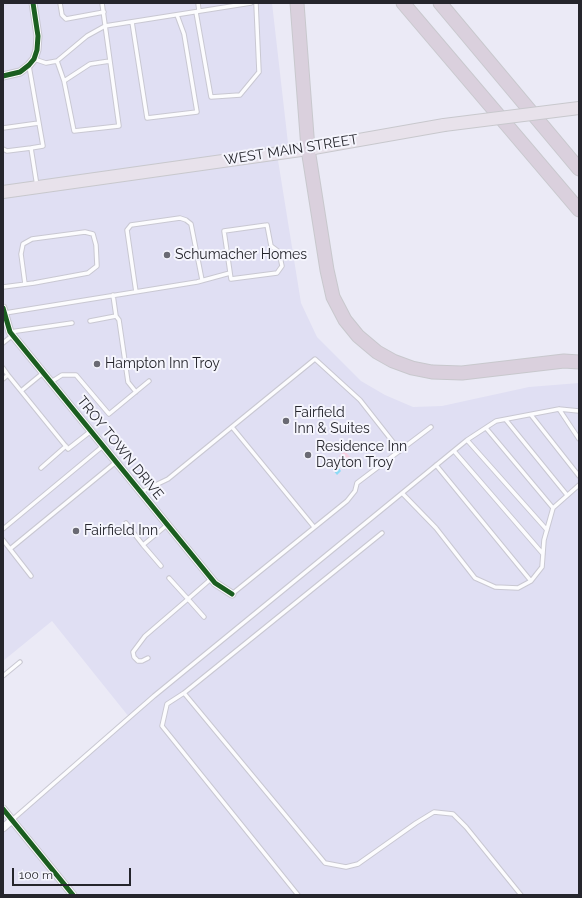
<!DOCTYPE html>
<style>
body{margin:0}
#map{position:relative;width:582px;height:898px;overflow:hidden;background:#ebeaf6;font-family:Raleway,sans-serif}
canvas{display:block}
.frame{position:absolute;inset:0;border:4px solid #25252c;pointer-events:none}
.scale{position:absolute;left:12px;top:868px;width:119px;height:18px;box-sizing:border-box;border:2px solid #25252c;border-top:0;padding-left:5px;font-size:12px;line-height:14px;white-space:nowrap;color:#25252c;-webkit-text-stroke:3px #f5f5fd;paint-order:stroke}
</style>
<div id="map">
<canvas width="582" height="898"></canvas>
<div class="frame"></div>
<div class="scale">100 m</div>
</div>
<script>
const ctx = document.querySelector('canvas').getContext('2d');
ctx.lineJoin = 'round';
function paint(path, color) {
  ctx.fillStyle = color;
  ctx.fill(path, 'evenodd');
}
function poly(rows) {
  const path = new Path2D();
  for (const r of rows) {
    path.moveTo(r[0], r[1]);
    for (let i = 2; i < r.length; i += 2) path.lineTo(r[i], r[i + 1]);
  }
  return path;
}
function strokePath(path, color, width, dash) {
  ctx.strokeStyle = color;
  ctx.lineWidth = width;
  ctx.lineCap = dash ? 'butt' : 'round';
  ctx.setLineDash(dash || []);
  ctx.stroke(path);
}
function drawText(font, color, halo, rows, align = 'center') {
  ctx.font = font + ' Raleway,sans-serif';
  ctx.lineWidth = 4;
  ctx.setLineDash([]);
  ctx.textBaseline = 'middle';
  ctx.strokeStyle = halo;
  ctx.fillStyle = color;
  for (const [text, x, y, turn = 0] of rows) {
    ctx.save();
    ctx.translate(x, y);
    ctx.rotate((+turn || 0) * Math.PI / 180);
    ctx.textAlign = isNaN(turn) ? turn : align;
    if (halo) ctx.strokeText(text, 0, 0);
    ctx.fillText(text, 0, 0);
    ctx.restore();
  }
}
paint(poly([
 [3,3,272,3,289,152,277,154,301,303,317,337,361,381,385,395,413,407,442,406,529,387,579,383,579,895,3,895,3,809,12,820,129,717,52,621,3,661]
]), '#e0dff3');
paint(poly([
 [345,451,354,462,349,467,339,456]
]), '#f5cfe1');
paint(poly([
 [333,460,341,471,337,475,328,464]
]), '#8cdaf5');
const lane = poly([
 [60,3,62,15,66,19,104,12],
 [198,3,199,11],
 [196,12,211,97,240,95,259,72,256,3],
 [132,22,147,118,197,112,184,34,177,15],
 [34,59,46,63,57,61,87,36,105,26,251,3],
 [57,61,64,81,74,131,119,126,102,3],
 [29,66,43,146,31,148,37,186],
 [64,81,90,64,110,61],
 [3,128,39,123],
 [3,149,7,151,31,148],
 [267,225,271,246,279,252,282,266,277,273,231,279,224,231,267,225],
 [3,287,34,283,88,273,97,266,96,245,93,234,85,232,32,239,23,244,21,254,25,284],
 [136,292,127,230,131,225,180,218,186,220,191,224,202,280],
 [113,295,116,316,119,320,128,382,136,392],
 [5,313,197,282,230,273],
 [90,321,116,316],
 [10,332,72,323],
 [3,343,13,335],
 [3,368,8,375],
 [3,379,8,375,21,391,43,373],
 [51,382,62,375,76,375,109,414,149,381],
 [21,391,68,449,91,431],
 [559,409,579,439],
 [531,415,579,476],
 [506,420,567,495],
 [232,427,314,527],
 [486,428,553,508],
 [467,440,547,530],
 [454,451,543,554],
 [436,465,531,581],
 [41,468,66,446],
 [141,492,168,479,315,359,360,400,400,451],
 [402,493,436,528,475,578,495,587,518,588,531,581,542,567,544,540,553,508,579,485],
 [126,523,143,545,167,525],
 [3,529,103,446],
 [382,533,184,693,325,863,346,867,358,864,416,823,434,812,453,814,466,827,521,895],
 [3,540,31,576],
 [143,545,161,566],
 [10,549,116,462],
 [169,578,188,599,211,579],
 [232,594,347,501,355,491,357,483,431,427],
 [148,658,142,661,138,661,134,657,133,652,145,636,188,599,204,617],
 [3,676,20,662],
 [184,693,167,704,162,726,298,895],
 [12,820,154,696,467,440,496,421,559,409,579,411]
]);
const street = poly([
 [3,76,20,72,29,65,34,59,37,50,38,36,33,3],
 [3,308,10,332,215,583,232,594],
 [3,809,73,895],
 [3,828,12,820]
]);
const primary = poly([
 [3,192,308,149,444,125]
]);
const highway = poly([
 [297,3,308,149,327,270,333,297,345,320,358,336,377,352,393,361,412,368,432,372,462,373,564,361,579,362],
 [403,3,579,210],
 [440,3,579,169]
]);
strokePath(lane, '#c9c8d2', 5.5);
strokePath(street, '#c9c8d2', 9);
strokePath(primary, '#c8c8cd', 14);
strokePath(highway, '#c8c8cd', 15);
strokePath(lane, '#fcfcfe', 3.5);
strokePath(street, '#fcfcfe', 7);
strokePath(primary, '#e8e2eb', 12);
strokePath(highway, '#dad0dd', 13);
const primaryBridge = poly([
 [444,125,579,108]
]);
strokePath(primaryBridge, '#c8c8cd', 14, []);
strokePath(primaryBridge, '#e8e2eb', 12);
strokePath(poly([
 [3,76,20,72,29,65,34,59,37,50,38,36,33,3],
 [3,308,10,332,215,583,232,594],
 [3,809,73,895]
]), '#1b5e20', 5);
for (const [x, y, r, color] of [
 [167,255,4,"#6a6a73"],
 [97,364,4,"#6a6a73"],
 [286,421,4,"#6a6a73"],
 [308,455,4,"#6a6a73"],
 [76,531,4,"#6a6a73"]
]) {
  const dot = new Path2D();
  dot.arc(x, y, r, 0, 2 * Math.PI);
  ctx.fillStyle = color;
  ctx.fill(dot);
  strokePath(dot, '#f5f5fd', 1.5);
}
drawText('14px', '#25252c', '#f5f5fd', [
 ["WEST MAIN STREET",291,150,-9],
 ["TROY TOWN DRIVE",120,448,51]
]);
drawText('14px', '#25252c', '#f5f5fd', [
 ["Schumacher Homes",175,255],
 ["Hampton Inn Troy",105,364],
 ["Fairfield",294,413],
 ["Inn & Suites",294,429],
 ["Residence Inn",316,447],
 ["Dayton Troy",316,463],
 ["Fairfield Inn",84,531]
], 'left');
</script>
